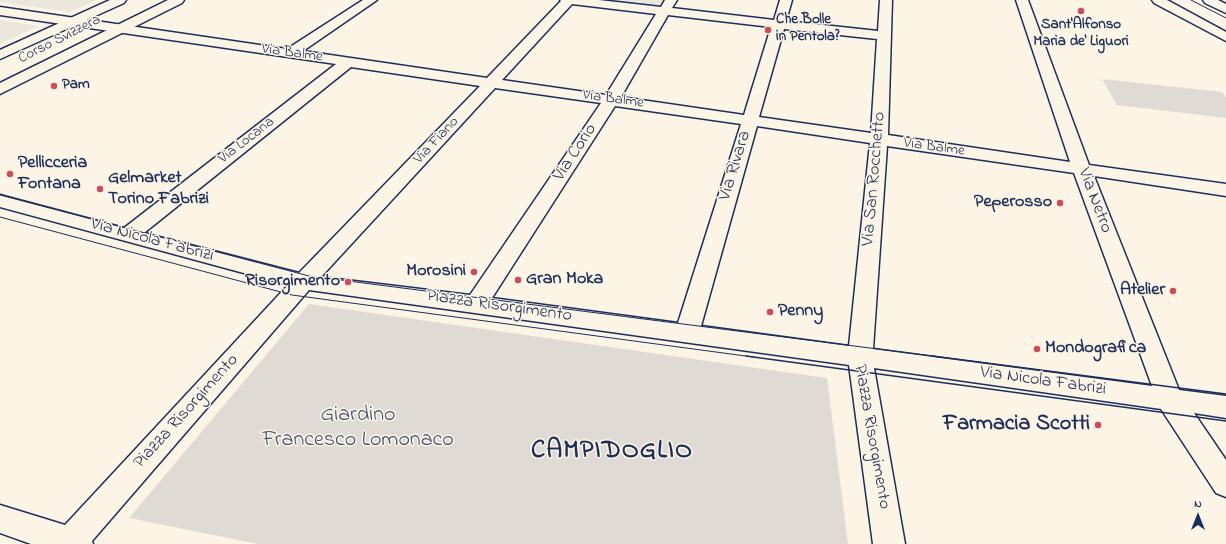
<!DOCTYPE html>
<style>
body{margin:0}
#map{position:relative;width:1226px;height:544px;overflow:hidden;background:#fcf5e5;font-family:"Indie Flower",sans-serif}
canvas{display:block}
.north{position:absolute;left:1178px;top:496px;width:40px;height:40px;-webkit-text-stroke:3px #fcf5e5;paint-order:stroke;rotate:0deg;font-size:11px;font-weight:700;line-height:16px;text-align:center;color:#1b2f5e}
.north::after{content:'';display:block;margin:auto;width:14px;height:18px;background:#1b2f5e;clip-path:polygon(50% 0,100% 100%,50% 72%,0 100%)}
</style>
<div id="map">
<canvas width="1226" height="544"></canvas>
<div class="north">N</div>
</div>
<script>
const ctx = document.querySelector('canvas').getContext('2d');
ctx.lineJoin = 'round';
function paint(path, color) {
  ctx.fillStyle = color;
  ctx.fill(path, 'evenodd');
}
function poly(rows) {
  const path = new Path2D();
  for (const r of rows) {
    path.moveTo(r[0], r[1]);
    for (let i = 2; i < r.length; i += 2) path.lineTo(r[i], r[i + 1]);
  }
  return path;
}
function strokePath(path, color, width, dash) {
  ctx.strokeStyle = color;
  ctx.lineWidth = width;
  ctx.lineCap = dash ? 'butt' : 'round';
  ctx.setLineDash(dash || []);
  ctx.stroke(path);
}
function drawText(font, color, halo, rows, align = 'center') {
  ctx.font = font + ' "Indie Flower",sans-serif';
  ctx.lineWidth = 3;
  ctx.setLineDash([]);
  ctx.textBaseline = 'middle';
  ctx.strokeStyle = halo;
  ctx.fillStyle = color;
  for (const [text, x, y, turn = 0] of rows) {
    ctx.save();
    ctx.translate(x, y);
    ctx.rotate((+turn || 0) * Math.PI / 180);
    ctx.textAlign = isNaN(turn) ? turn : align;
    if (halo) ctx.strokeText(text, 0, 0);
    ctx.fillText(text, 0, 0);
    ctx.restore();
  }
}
paint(poly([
 [0,0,97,0,69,12,0,2],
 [602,0,666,0,661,7],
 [0,20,38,26,0,44]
]), '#ece7dc');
paint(poly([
 [1102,79,1222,92,1226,97,1226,118,1117,105],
 [309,304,827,378,848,544,258,544,129,518]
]), '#dfdbd4');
const street = poly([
 [363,0,377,0,303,51,487,78,561,1,560,0,599,0,661,7,665,0,677,0,672,8,774,20,780,0,792,0,786,21,878,31,880,0,892,0,888,135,1070,162,1016,0,1028,0,1089,165,1226,184,1226,196,1094,176,1179,390,1226,396,1226,418,1194,413,1226,460,1226,497,1216,493,1161,409,874,368,905,544,873,544,849,365,309,290,92,541,93,544,31,544,0,533,0,505,65,525,288,285,0,207,0,195,124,228,336,64,0,15,0,7,287,49,363,0],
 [572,4,656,14,606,95,502,80,572,4],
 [668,15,771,27,744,115,621,97,668,15],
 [784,29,877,39,871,133,759,117,784,29],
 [351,67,480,86,299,273,144,233,351,67],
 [495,88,601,103,470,295,321,277,495,88],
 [615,106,741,124,678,323,492,298,615,106],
 [757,126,870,143,849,346,701,326,757,126],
 [887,146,1074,173,1152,386,873,349,887,146],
 [1152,0,1167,0,1226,32,1226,41,1154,3,1152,0]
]);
const secondary = poly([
 [110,0,126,0,124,3,0,59,0,50,110,0],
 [168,0,184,0,182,3,0,94,0,83,168,0],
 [1203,0,1218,0,1226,4,1226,13,1205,3,1203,0]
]);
strokePath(street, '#1b2f5e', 3);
strokePath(secondary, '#1b2f5e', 3);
paint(street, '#fcf5e5');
paint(secondary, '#fcf5e5');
strokePath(poly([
 [1191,0,1226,18],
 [0,195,309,276,940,357],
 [0,217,292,295,753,357]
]), '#1b2f5e', 1);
strokePath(poly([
 [746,356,1226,421],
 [932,356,1226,394]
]), '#1b2f5e', 1.5);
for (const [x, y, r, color] of [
 [1081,11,4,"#d1495b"],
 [768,30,4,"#d1495b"],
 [54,86,4,"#d1495b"],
 [10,174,4,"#d1495b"],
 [100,189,4,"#d1495b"],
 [1060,203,4,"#d1495b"],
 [474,272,4,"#d1495b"],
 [518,280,4,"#d1495b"],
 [348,282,4,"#d1495b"],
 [1173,291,4,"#d1495b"],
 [770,312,4,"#d1495b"],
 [1037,349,4,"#d1495b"],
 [1098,425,4,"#d1495b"]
]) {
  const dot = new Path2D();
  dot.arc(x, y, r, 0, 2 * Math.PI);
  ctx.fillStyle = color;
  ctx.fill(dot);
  strokePath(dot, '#fcf5e5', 1.5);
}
drawText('bold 15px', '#1b2f5e', '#fcf5e5', [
 ["Che Bolle",776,21],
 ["in Pentola?",776,38],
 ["Sant'Alfonso",1081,26,"center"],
 ["Maria de' Liguori",1081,43,"center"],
 ["Pam",62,86]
], 'left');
drawText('15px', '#1b2f5e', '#fcf5e5', [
 ["Corso Svizzera",60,40,-27],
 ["Via Balme",292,54,8],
 ["Via Balme",613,100,8],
 ["Via Locana",247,141,-38],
 ["Via Fiano",437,141,-47],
 ["Via Balme",934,148,8]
]);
drawText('18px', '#1b2f5e', '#fcf5e5', [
 ["Via Corio",576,153,-57],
 ["Via Rivara",736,166,-73],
 ["Via San Rocchetto",875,179,-85],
 ["Via Netro",1094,201,69],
 ["Via Nicola Fabrizi",152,241,15],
 ["Piazza Risorgimento",499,307,8],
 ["Via Nicola Fabrizi",1043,382,8],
 ["Piazza Risorgimento",187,412,-48],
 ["Piazza Risorgimento",871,437,80]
]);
drawText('bold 18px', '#1b2f5e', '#fcf5e5', [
 ["Pellicceria",18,164],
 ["Fontana",18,185],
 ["Gelmarket",108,179],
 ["Torino Fabrizi",108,200],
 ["Peperosso",1052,203,"right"],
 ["Morosini",466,272,"right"],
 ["Gran Moka",526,280],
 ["Risorgimento",340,282,"right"],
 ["Atelier",1165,291,"right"],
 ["Penny",778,312],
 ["Mondografica",1045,349]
], 'left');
drawText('22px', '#425176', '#fcf5e5', [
 ["Giardino",358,416],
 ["Francesco Lomonaco",358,441]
]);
drawText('bold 22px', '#1b2f5e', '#fcf5e5', [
 ["Farmacia Scotti",1090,425]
], 'right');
ctx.letterSpacing = '1px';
drawText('bold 26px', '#1b2f5e', '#fcf5e5', [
 ["CAMPIDOGLIO",612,453]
]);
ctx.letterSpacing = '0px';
</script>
